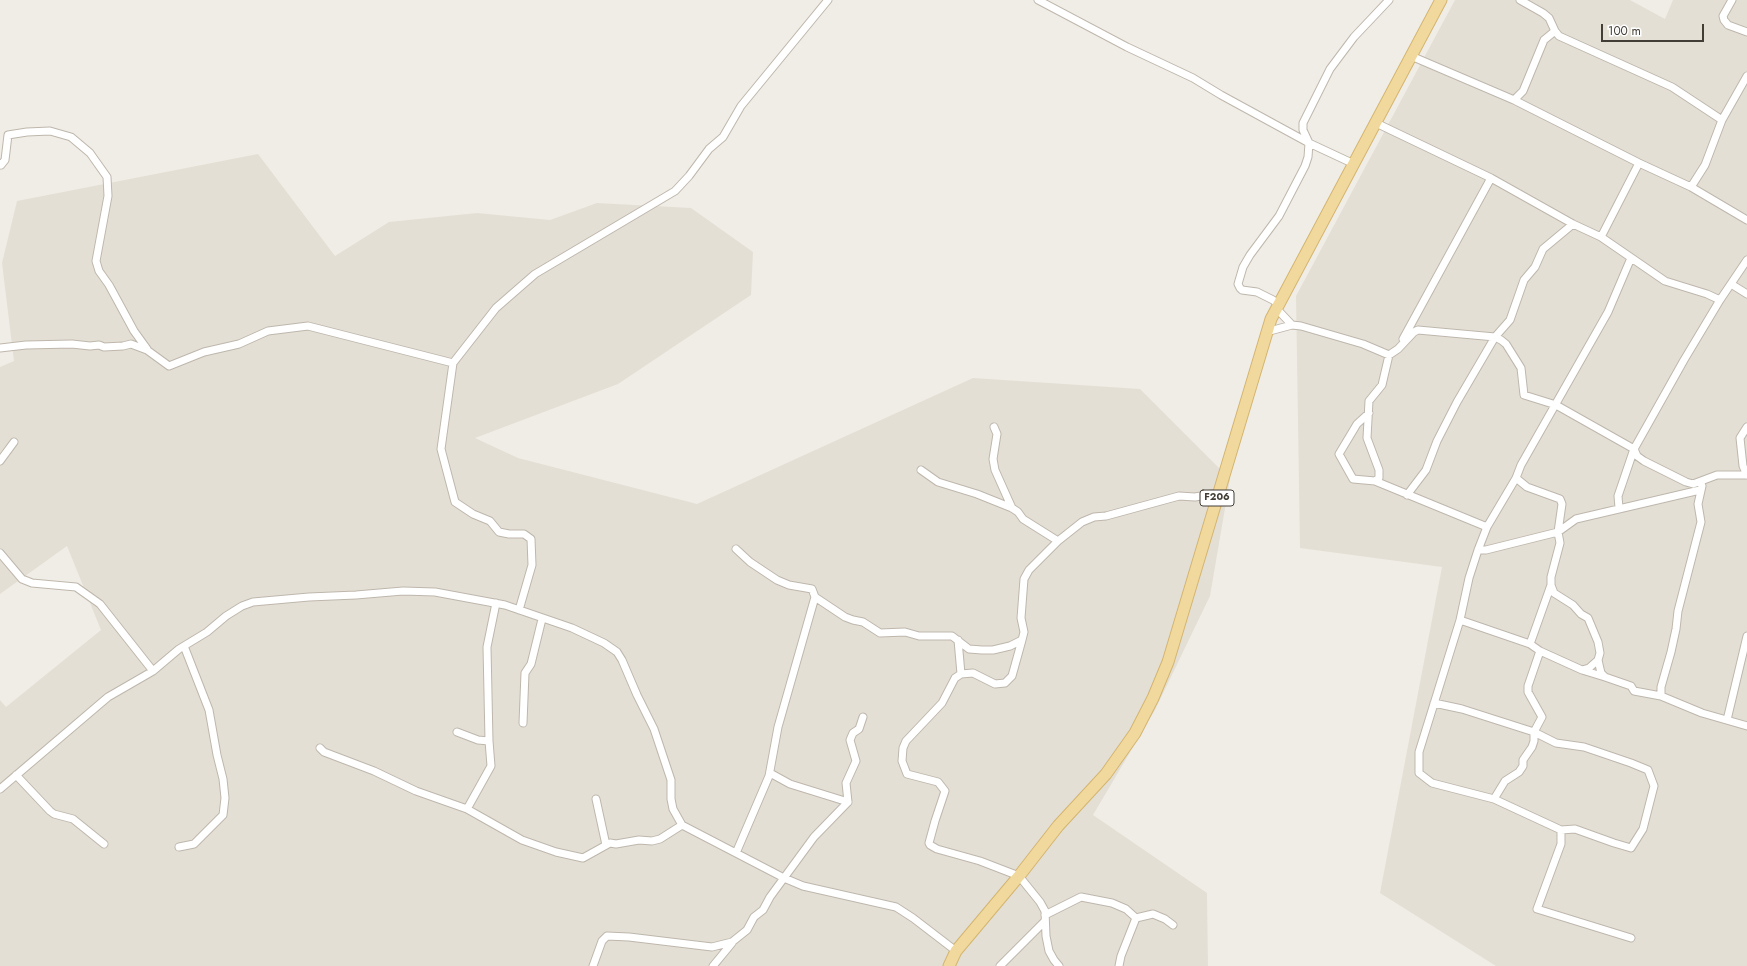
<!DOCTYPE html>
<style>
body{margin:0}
#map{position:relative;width:1747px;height:966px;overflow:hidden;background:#f0ede6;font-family:Jost,sans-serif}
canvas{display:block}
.scale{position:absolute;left:1601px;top:24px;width:103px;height:18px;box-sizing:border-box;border:2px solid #423d36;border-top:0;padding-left:5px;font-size:12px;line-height:14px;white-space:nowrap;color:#423d36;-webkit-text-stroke:3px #fff;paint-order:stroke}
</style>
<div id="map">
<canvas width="1747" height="966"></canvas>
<div class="scale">100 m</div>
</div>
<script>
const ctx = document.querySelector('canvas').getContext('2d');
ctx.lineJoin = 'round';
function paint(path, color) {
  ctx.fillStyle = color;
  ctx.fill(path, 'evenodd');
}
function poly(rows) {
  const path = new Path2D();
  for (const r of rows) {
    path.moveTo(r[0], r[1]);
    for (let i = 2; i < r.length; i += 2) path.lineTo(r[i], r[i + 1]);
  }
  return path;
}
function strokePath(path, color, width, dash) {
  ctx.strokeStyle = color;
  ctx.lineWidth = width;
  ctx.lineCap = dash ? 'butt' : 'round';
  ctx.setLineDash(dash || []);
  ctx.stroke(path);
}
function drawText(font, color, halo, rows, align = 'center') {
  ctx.font = font + ' Jost,sans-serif';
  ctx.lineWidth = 3;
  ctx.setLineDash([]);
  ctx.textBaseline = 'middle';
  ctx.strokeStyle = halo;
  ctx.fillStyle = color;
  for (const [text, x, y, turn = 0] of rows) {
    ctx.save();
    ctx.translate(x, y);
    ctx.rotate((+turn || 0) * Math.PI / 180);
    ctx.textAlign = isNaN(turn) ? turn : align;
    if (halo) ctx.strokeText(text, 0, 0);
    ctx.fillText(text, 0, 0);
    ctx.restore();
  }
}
paint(poly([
 [1455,0,1630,0,1665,19,1673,0,1747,0,1747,966,1496,966,1380,893,1442,567,1300,548,1296,296],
 [258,154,335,256,389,222,477,213,550,220,597,203,691,208,753,252,751,295,618,384,475,438,518,458,697,504,973,378,1140,389,1230,479,1210,596,1155,710,1093,815,1207,893,1208,966,0,966,0,700,6,707,101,630,67,546,0,594,0,367,14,361,2,263,17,201]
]), '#e4dfd5');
const street = poly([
 [1038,0,1127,47,1193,78,1221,95,1309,143,1354,164],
 [1520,0,1543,13,1549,18,1555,31,1559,36,1672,87,1722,120],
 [1732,0,1723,16,1724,20,1728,25,1747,32],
 [1411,56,1514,100,1639,163,1691,187,1747,220],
 [1514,100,1523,91,1544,40,1555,31],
 [1376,123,1491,178,1573,224,1601,237,1665,281,1707,294,1720,300],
 [0,164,1,165,5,160,8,135,27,132,50,131,71,137,90,153,107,177,108,196,96,261,99,271,109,285,134,331,147,349],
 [1691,187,1705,165,1722,120,1747,76],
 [1601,237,1639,163],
 [1731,284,1747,294],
 [1278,304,1273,300,1257,292,1242,290,1240,288,1238,284,1243,267,1250,255,1279,216,1305,166,1308,157,1309,143,1303,130,1303,123,1330,69,1354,37,1389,0],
 [1276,308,1292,325],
 [1266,332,1292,325,1301,326,1363,344,1389,355],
 [1403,339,1491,178],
 [0,348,26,345,72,344,90,346,99,345,104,347,123,346,131,344,147,350,169,366,204,352,239,344,268,331,308,326,453,363],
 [1369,413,1357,424,1339,454,1353,479,1375,481,1487,527],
 [994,427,997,434,993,459,995,470,1012,508],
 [1747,427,1740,438,1743,466,1747,475],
 [0,461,14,442],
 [921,470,938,482,977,494,1012,508,1018,512,1023,519,1058,541],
 [1516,478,1487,527,1478,550,1469,578,1460,620,1419,752,1419,773,1432,783,1494,799,1561,830,1561,844,1537,909,1631,938],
 [1375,481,1379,478,1379,470,1367,438,1369,401,1382,385,1389,355,1398,349,1414,332,1418,330,1495,337,1501,340,1506,344,1521,368,1524,395,1556,405,1634,449,1637,456,1644,461,1686,482,1693,484,1717,475,1747,475],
 [1407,495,1426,470,1437,441,1457,402,1495,337,1510,320,1524,280,1535,267,1543,249,1573,224],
 [1619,508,1618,496,1634,449,1684,360,1720,300,1747,260],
 [736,549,750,562,777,580,789,585,812,589,815,597,778,727,769,776,736,853],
 [1478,550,1486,550,1558,532,1576,519,1700,490],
 [0,553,22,579,32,583,76,587,100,604,153,671],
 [815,597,845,617,853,620,863,622,880,633,905,632,919,636,952,636,969,649,982,650,993,650,1010,646,1022,640,1024,632,1021,618,1024,579,1029,570,1058,541,1082,522,1094,517,1106,516,1179,496,1195,497,1218,493],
 [519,610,532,565,531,539,524,534,509,534,499,532,490,521,473,514,455,502,441,449,453,363,496,308,535,274,675,191,689,176,709,149,723,137,741,106,828,0],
 [1460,620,1530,644,1540,651],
 [958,640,961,674],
 [1022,640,1012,676,1005,683,995,684,973,673,961,674,955,678,942,703,906,741,903,748,902,761,907,774,938,782,945,791,935,821,929,843,930,845,937,849,980,861,1019,876,1040,902,1045,911,1046,936,1049,951,1054,960,1059,966],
 [1530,644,1551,585],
 [1598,660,1601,673,1605,677,1631,686,1634,691,1661,696,1702,713,1747,726],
 [1582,670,1605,677],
 [1661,696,1661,687,1671,652,1676,629,1678,611,1701,522,1698,504,1702,486],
 [1434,703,1462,709,1534,732,1556,743,1584,747,1631,763,1648,770,1654,786,1643,829,1631,848,1614,843,1575,829,1561,830],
 [1727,720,1747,636],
 [523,723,525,673,531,664,542,619],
 [457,732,478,740,489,741],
 [320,748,324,752,374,771,416,791,467,809,522,840,556,852,583,858,610,843,616,844,639,840,652,841,660,839,682,825],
 [16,775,50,811,54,814,73,819,104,844],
 [0,789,108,697,153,671,179,649,207,632,226,616,242,606,253,602,309,597,356,595,403,591,435,592,505,605,572,628,604,643,617,652,622,660,637,695,654,729,671,780,671,799,673,809,682,825,784,878,803,886,896,907,913,918,956,951],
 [596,799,606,845],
 [1494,799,1505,781,1519,772,1523,766,1523,760,1532,747,1534,741,1534,732,1542,717,1528,692,1528,686,1540,651,1582,670,1589,668,1598,660,1600,653,1598,642,1588,618,1581,614,1573,605,1554,593,1551,585,1551,577,1560,543,1558,532,1562,504,1560,499,1527,487,1516,478,1521,465,1608,312,1631,258],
 [848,802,846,783,856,761,850,740,853,733,859,729,863,717],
 [467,809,491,766,489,741,487,647,496,603],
 [179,847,194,844,223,815,225,798,223,779,217,755,209,710,184,646],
 [1045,915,1081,897,1112,903,1126,909,1136,918],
 [1136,918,1153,914,1165,919,1173,925],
 [593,966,602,941,607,936,629,937,712,947,732,942,747,930,754,917,763,910,770,897,814,837,848,802,790,784,770,773],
 [713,966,732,943],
 [1000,966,1045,921],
 [1119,966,1121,956,1136,918]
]);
const primary = poly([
 [949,966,956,951,1019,876,1058,826,1106,774,1135,733,1153,698,1168,662,1271,319,1441,0]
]);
strokePath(street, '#beb7ad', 9);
strokePath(primary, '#d4b570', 13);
strokePath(street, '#fff', 7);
strokePath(primary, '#f1d99e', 11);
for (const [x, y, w] of [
 [1217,498,34]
]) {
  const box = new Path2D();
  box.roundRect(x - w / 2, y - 8, w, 16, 3);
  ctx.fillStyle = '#fff';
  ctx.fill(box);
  strokePath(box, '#423d36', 1);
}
drawText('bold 10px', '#423d36', null, [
 ["F206",1217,498]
]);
</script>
